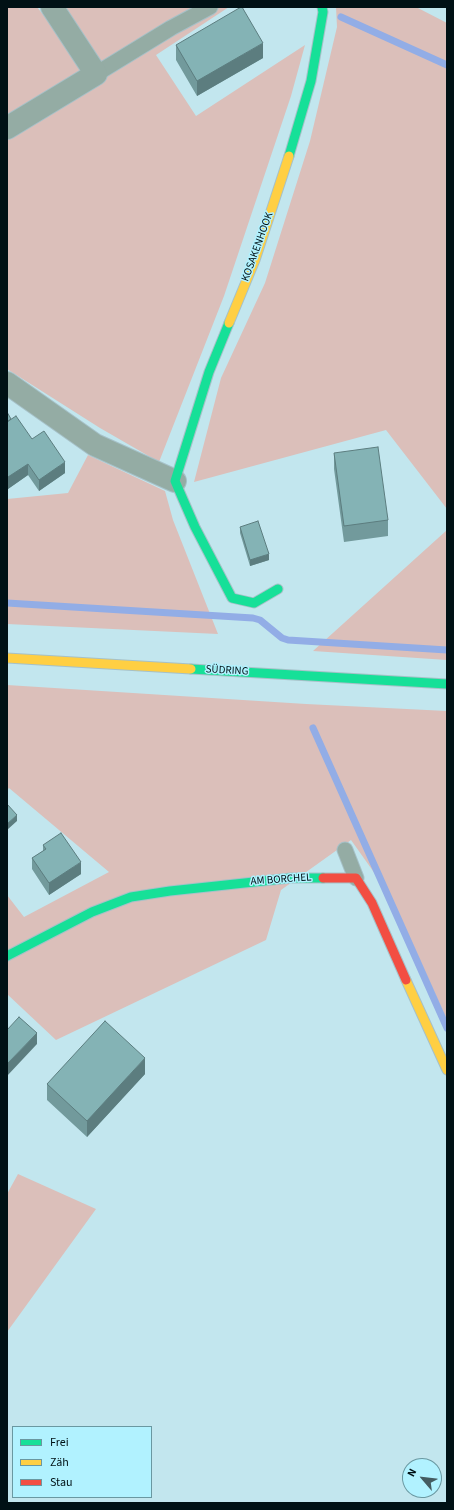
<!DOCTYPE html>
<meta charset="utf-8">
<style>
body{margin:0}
#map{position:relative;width:454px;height:1510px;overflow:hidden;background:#c2e6ee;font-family:"Source Sans 3",sans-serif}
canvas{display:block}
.frame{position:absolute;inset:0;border:8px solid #001115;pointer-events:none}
.legend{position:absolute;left:12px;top:1426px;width:140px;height:72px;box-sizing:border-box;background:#b1f2ff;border:1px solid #6a98a1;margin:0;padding:5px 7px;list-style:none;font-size:12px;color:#001115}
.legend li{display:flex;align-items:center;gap:8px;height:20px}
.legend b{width:20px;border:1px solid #6a98a1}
.north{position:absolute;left:402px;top:1458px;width:40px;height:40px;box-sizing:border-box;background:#b1f2ff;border:1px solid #6a98a1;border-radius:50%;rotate:298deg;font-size:11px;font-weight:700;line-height:16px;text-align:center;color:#001115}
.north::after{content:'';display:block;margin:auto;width:14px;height:18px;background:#445c61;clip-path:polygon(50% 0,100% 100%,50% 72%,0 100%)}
</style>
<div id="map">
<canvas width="454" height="1510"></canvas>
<div class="frame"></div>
<ul class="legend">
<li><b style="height:5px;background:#16e098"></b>Frei</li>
<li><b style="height:5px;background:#ffcf43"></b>Zäh</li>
<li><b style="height:5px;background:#f24e42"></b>Stau</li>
</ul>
<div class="north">N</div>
</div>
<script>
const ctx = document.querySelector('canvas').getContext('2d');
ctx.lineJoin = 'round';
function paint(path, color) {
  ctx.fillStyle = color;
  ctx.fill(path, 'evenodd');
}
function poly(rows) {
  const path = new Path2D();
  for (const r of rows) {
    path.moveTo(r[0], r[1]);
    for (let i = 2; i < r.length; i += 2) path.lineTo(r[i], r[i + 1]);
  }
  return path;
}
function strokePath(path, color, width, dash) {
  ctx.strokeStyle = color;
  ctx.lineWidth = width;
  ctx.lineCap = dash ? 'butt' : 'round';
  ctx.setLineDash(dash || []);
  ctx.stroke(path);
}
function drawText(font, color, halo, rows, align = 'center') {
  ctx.font = font + ' "Source Sans 3",sans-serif';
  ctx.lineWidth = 3;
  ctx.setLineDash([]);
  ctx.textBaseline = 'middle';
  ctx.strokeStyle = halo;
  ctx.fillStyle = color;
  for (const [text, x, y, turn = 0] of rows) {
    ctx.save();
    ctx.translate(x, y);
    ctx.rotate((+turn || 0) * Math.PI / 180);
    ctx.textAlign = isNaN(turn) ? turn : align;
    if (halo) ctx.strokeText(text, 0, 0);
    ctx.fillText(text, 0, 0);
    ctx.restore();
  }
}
paint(poly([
 [7,7,37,7,60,36,67,7,229,7,156,55,196,116,305,45,291,96,224,296,159,462,100,428,7,369],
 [336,7,416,7,447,23,447,509,386,430,194,482,221,378,265,283,310,141,337,27],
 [88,455,165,491,173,520,218,634,7,624,7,499,68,493],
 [447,530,447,660,313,651],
 [7,685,306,704,447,711,447,1020,390,895,351,840,281,890,266,940,56,1040,7,994,7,895,24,917,109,872,9,788,7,790],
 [18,1174,96,1209,7,1332,7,1194]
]), '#dbbfba');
strokePath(poly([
 [341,17,447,65],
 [7,603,253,618,260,620,282,638,288,640,447,650],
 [313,728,447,1028]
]), '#92ade6', 7);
const lane = poly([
 [96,74,171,28,210,7],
 [345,850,356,878]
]);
const street = poly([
 [7,128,96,74,52,7],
 [7,383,95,445,175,481]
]);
const fast = poly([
 [289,156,311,81,323,12,322,7],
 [229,323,209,372,175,481,195,527,232,598,254,603,278,589],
 [191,669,447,684],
 [7,956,92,912,131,897,170,891,291,878,323,878]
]);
const slow = poly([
 [229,323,255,260,289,156],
 [7,658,191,669],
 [406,980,447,1070]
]);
const jam = poly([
 [323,878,356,878,372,903,406,980]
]);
strokePath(lane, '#a6c1c8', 17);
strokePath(street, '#a6c1c8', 24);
strokePath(fast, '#a6c1c8', 11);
strokePath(slow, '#a6c1c8', 11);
strokePath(jam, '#a6c1c8', 11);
strokePath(lane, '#94aca4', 15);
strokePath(street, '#94aca4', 22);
strokePath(fast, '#16e098', 9);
strokePath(slow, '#ffcf43', 9);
strokePath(jam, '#f24e42', 9);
paint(poly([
 [176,45,263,58,197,96,176,60],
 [7,412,11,419,65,473,39,491,28,475,8,489,7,488],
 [334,453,388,520,388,536,344,542,334,469],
 [240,527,269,560,250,566,240,533],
 [43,845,81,874,49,895,32,869,32,858,43,851],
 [145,1074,87,1137,47,1100,47,1084]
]), '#729a9c');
paint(poly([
 [263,43,263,58,197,96,197,81],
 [65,462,65,473,39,491,39,480],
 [28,464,28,475,8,489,8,477],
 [269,554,269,560,250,566,250,560],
 [17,815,17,821,7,830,7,824],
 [81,862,81,874,49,895,49,883],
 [37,1033,37,1044,7,1076,7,1064],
 [145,1058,145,1074,87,1137,87,1121]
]), '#5c7d7f');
const building = poly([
 [241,7,242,7,263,43,197,81,176,45,241,7],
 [7,412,11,419,7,422,7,412],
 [16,416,32,439,44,431,65,462,39,480,28,464,8,477,7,476,7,422,16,416],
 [378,447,388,520,344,526,334,453,378,447],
 [258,521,269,554,250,560,240,527,258,521],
 [7,804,17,815,7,824,7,804],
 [61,833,81,862,49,883,32,858,46,849,43,845,61,833],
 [19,1017,37,1033,7,1064,7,1030,19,1017],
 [105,1021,145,1058,87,1121,47,1084,105,1021]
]);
paint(building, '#84b3b5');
strokePath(building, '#5c7d7f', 1);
drawText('11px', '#001115', '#b1f2ff', [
 ["KOSAKENHOOK",258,247,-70],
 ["SÜDRING",227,671,3],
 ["AM BORCHEL",281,880,-4]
]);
</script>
